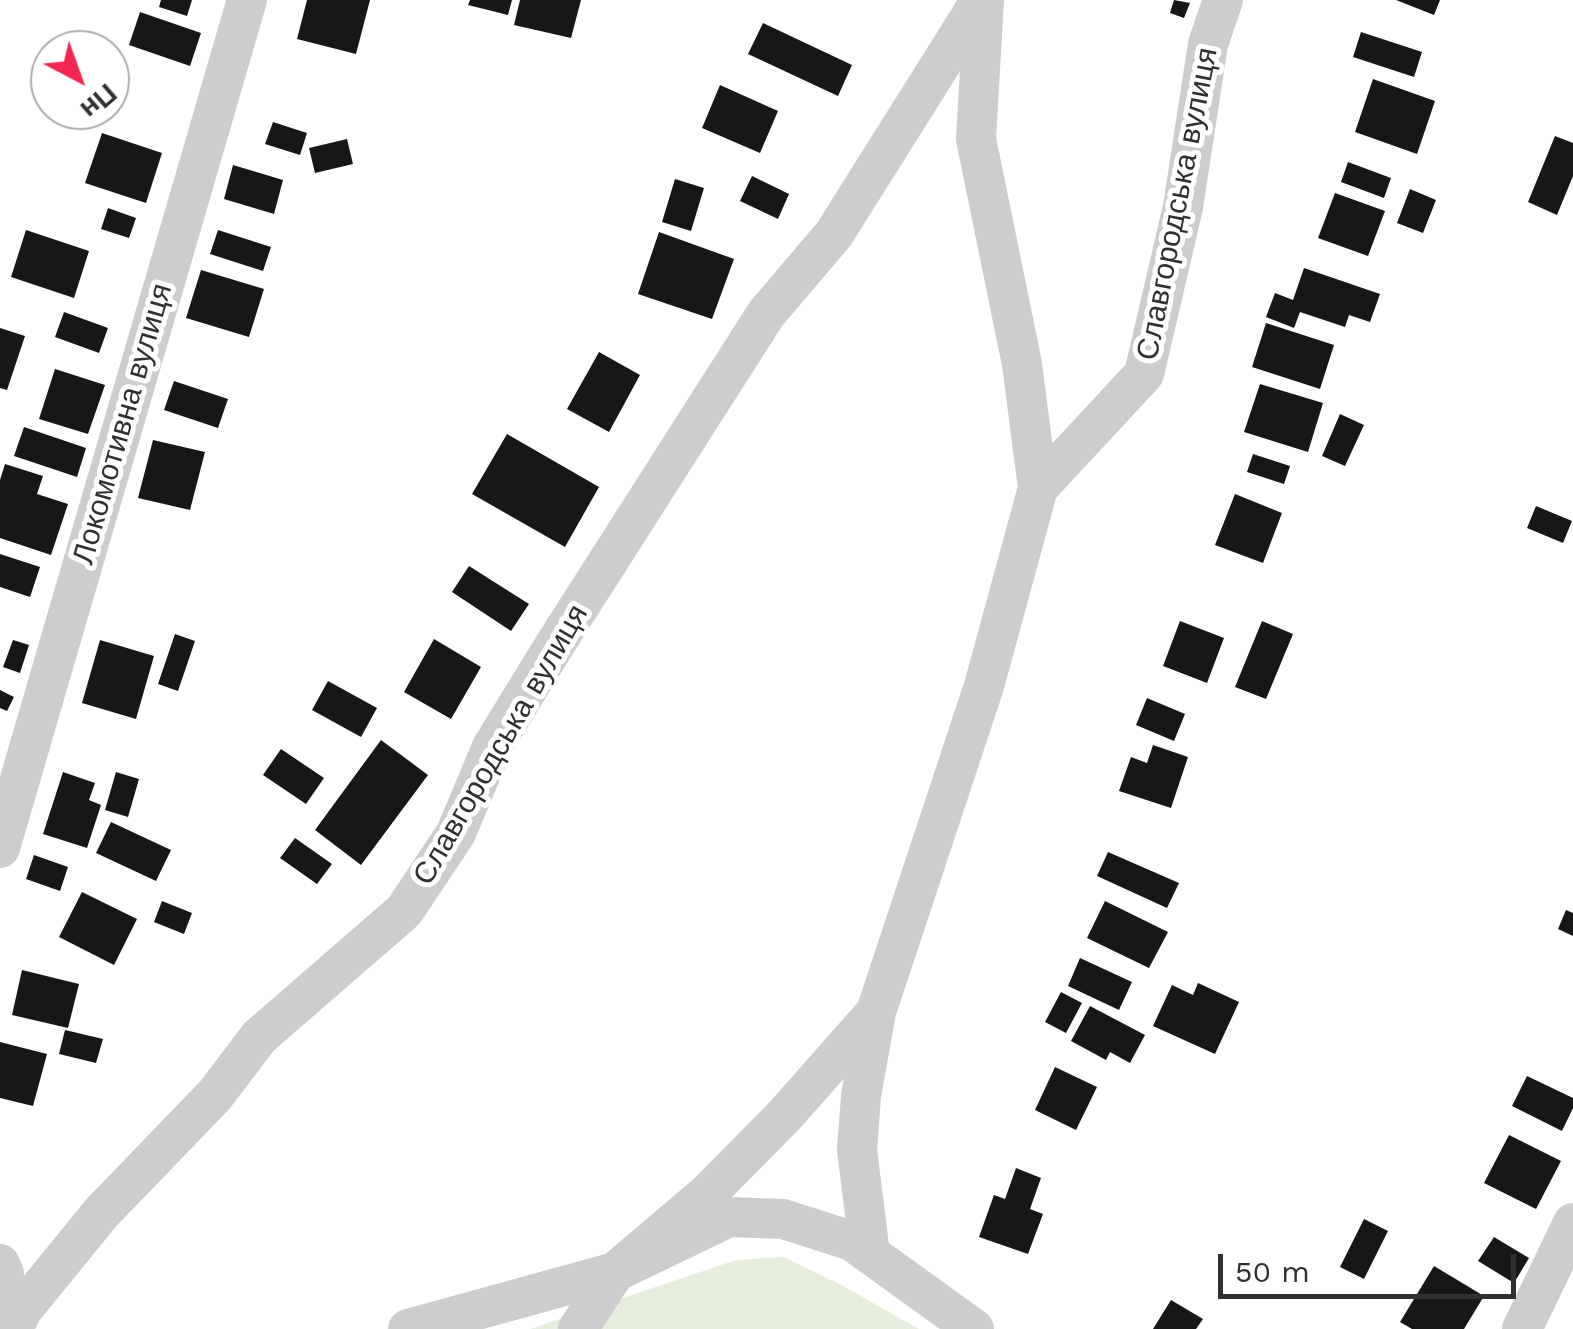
<!DOCTYPE html>
<meta charset="utf-8">
<style>
body{margin:0}
#map{position:relative;width:1573px;height:1329px;overflow:hidden;background:#fff;font-family:"Work Sans",sans-serif}
canvas{display:block}
.north{position:absolute;left:30px;top:30px;width:100px;height:100px;box-sizing:border-box;background:#fff;border:2px solid #acacac;border-radius:50%;rotate:139deg;font-size:28px;font-weight:700;line-height:40px;text-align:center;color:#303030}
.north::after{content:'';display:block;margin:auto;width:35px;height:45px;background:#f12750;clip-path:polygon(50% 0,100% 100%,50% 72%,0 100%)}
.scale{position:absolute;left:1218px;top:1254px;width:298px;height:45px;box-sizing:border-box;border:5px solid #303030;border-top:0;padding-left:12px;font-size:30px;line-height:35px;white-space:nowrap;color:#303030;-webkit-text-stroke:8px #fff;paint-order:stroke}
</style>
<div id="map">
<canvas width="1573" height="1329"></canvas>
<div class="north">Пн</div>
<div class="scale">50 m</div>
</div>
<script>
const ctx = document.querySelector('canvas').getContext('2d');
ctx.lineJoin = 'round';
function paint(path, color) {
  ctx.fillStyle = color;
  ctx.fill(path, 'evenodd');
}
function poly(rows) {
  const path = new Path2D();
  for (const r of rows) {
    path.moveTo(r[0], r[1]);
    for (let i = 2; i < r.length; i += 2) path.lineTo(r[i], r[i + 1]);
  }
  return path;
}
function strokePath(path, color, width, dash) {
  ctx.strokeStyle = color;
  ctx.lineWidth = width;
  ctx.lineCap = dash ? 'butt' : 'round';
  ctx.setLineDash(dash || []);
  ctx.stroke(path);
}
function drawText(font, color, halo, rows, align = 'center') {
  ctx.font = font + ' "Work Sans",sans-serif';
  ctx.lineWidth = 10;
  ctx.setLineDash([]);
  ctx.textBaseline = 'middle';
  ctx.strokeStyle = halo;
  ctx.fillStyle = color;
  for (const [text, x, y, turn = 0] of rows) {
    ctx.save();
    ctx.translate(x, y);
    ctx.rotate((+turn || 0) * Math.PI / 180);
    ctx.textAlign = isNaN(turn) ? turn : align;
    if (halo) ctx.strokeText(text, 0, 0);
    ctx.fillText(text, 0, 0);
    ctx.restore();
  }
}
paint(poly([
 [783,1257,836,1282,919,1329,530,1329,736,1260]
]), '#e8eedd');
paint(poly([
 [161,0,192,0,187,16,159,7],
 [307,0,370,0,356,54,297,39],
 [470,0,512,0,508,15,468,5],
 [520,0,581,0,571,38,514,25],
 [1174,0,1190,3,1184,18,1170,13],
 [1396,0,1440,0,1434,15],
 [140,12,201,33,190,66,129,45],
 [763,23,852,65,838,96,748,54],
 [1361,32,1422,52,1414,77,1353,57],
 [110,65,122,69,111,102,110,102],
 [1373,79,1435,101,1417,154,1355,132],
 [720,85,778,111,760,153,702,128],
 [86,110,108,110,104,122,84,116],
 [273,122,307,133,300,155,265,144],
 [102,133,162,153,146,203,85,183],
 [1555,136,1573,143,1573,176,1557,215,1528,202],
 [347,139,353,164,315,173,309,148],
 [1348,162,1391,178,1384,198,1341,182],
 [233,165,283,180,274,214,224,199],
 [752,176,789,194,778,219,740,201],
 [675,179,704,188,691,231,662,222],
 [1410,189,1436,200,1423,233,1397,223],
 [1335,193,1385,211,1368,256,1318,238],
 [108,208,136,218,129,238,101,229],
 [26,230,89,251,74,298,11,277],
 [218,230,271,247,263,271,210,254],
 [659,232,734,259,712,319,638,294],
 [1304,268,1380,294,1370,322,1349,315,1345,327,1300,312,1294,328,1266,317,1275,293,1293,300],
 [201,270,264,289,249,337,186,318],
 [64,312,108,328,99,353,55,337],
 [1266,323,1334,345,1320,389,1252,367],
 [0,328,25,336,7,390,0,388],
 [599,352,640,375,609,432,567,409],
 [55,369,105,385,88,434,39,419],
 [174,381,228,399,218,428,164,410],
 [1260,384,1323,403,1308,452,1244,432],
 [1340,414,1364,425,1345,466,1322,456],
 [24,427,86,448,77,477,14,456],
 [507,434,599,487,565,547,472,494],
 [153,440,205,452,190,510,138,498],
 [1253,454,1290,466,1284,484,1247,472],
 [5,464,43,476,37,494,68,504,51,555,0,538,0,480],
 [1235,494,1282,513,1263,563,1215,545],
 [1536,506,1572,521,1563,543,1527,528],
 [0,554,40,567,30,597,0,587],
 [469,566,529,604,511,631,452,592],
 [1180,621,1224,638,1207,683,1163,666],
 [1262,621,1293,634,1266,699,1235,687],
 [175,634,195,641,178,691,158,684],
 [434,639,481,667,451,719,404,692],
 [13,640,29,645,20,673,3,667],
 [100,640,154,656,136,719,82,703],
 [328,681,377,708,361,737,312,710],
 [0,690,14,697,7,711,0,708],
 [1147,698,1185,714,1174,741,1136,725],
 [381,740,428,775,361,865,315,830],
 [1153,745,1188,757,1171,808,1119,791,1131,757,1147,763],
 [281,749,324,778,306,804,263,775],
 [63,772,95,783,89,800,101,805,87,848,43,834],
 [116,772,139,779,128,817,105,810],
 [111,822,171,850,156,881,96,853],
 [295,838,332,864,317,884,280,858],
 [1108,852,1179,883,1167,908,1097,876],
 [34,855,68,867,60,891,26,879],
 [82,892,137,919,114,965,59,937],
 [162,901,192,913,184,934,154,922],
 [1105,901,1168,932,1149,968,1087,938],
 [1566,910,1573,913,1573,936,1558,929],
 [1080,958,1132,982,1119,1010,1068,986],
 [22,970,79,984,68,1028,12,1015],
 [1198,983,1239,1002,1215,1054,1153,1026,1172,985,1193,995],
 [1061,992,1082,1003,1066,1033,1045,1022],
 [1090,1006,1145,1035,1130,1063,1110,1052,1106,1060,1071,1041],
 [65,1030,103,1039,96,1063,59,1054],
 [0,1042,47,1054,33,1106,0,1098],
 [1055,1067,1097,1087,1076,1130,1035,1110],
 [1527,1076,1573,1098,1573,1108,1562,1131,1512,1106],
 [1509,1135,1561,1161,1536,1209,1484,1183],
 [1016,1168,1041,1178,1030,1209,1043,1214,1028,1254,979,1237,994,1195,1005,1199],
 [1364,1219,1388,1231,1364,1279,1340,1267],
 [1494,1237,1529,1258,1514,1283,1478,1261],
 [1434,1266,1484,1296,1464,1329,1412,1329,1400,1322],
 [1171,1300,1203,1319,1196,1329,1153,1329]
]), '#171717');
strokePath(poly([
 [984,0,976,139,1022,364,1038,488],
 [0,848,247,0],
 [870,1254,857,1150,861,1096,876,1012],
 [0,1264,4,1273,0,1329],
 [13,1329,22,1310,102,1212,215,1095,259,1037,404,911,456,833,492,747,554,646,766,314,834,234,981,0],
 [408,1329,615,1272,729,1217,783,1219,852,1241,974,1329],
 [578,1329,615,1272,707,1194,785,1115,876,1012,984,686,1038,488,1144,374,1183,207,1208,44,1223,0],
 [1522,1329,1573,1223]
]), '#cdcdcd', 40);
drawText('30px', '#303030', '#fff', [
 ["Славгородська вулиця",1178,204,-79],
 ["Локомотивна вулиця",123,424,-74],
 ["Славгородська вулиця",501,745,-60]
]);
</script>
